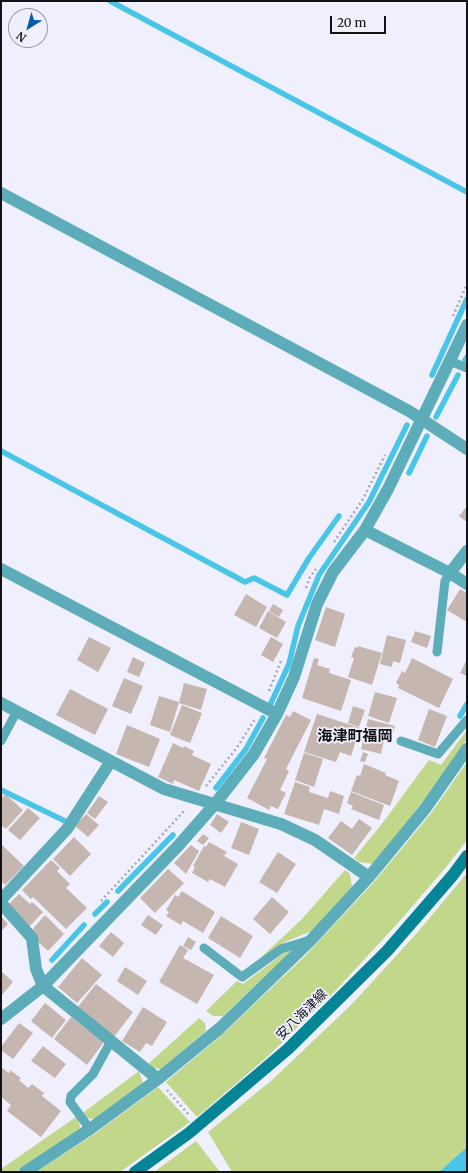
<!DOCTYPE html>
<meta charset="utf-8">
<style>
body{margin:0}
#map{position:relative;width:468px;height:1173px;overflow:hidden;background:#f0effe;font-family:Merriweather,serif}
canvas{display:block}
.frame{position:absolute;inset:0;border:2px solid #111116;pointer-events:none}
.north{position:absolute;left:8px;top:8px;width:40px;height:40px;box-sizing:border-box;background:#f0effe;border:1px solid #9796a1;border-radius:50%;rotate:217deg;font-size:11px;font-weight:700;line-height:16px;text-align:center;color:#111116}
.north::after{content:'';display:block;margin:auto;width:14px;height:18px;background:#0c5baa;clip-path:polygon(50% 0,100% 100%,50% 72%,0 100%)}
.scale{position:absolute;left:330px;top:16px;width:56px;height:18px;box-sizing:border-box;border:2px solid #111116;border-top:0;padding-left:5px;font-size:12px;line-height:14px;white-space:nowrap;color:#111116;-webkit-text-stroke:3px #f0effe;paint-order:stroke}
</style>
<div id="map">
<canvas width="468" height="1173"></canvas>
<div class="frame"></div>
<div class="north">N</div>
<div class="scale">20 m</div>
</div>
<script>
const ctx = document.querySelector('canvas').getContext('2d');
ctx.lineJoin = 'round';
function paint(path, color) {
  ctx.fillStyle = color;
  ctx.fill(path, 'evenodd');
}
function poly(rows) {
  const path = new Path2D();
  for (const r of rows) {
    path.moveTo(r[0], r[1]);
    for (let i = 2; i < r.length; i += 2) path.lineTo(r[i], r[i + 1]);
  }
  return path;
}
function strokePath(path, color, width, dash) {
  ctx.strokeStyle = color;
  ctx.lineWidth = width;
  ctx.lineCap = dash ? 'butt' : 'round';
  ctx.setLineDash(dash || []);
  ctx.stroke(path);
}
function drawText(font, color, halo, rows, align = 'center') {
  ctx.font = font + ' Merriweather,"Noto Sans JP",serif';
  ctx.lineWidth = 3.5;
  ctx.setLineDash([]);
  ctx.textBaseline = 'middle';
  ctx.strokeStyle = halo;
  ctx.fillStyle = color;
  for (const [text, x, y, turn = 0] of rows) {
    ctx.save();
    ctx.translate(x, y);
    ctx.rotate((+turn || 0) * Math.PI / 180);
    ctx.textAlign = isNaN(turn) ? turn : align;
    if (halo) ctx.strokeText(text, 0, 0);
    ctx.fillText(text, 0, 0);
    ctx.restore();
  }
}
paint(poly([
 [467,730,467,739,447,770,398,834,374,864,359,862,354,858,381,825,429,760,441,765],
 [467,762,467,840,447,866,398,923,337,989,267,1057,197,1117,166,1082,224,1033,304,957,374,882,432,812],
 [345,870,350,874,352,888,312,931,287,941,257,961,302,919],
 [467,873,467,1147,439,1172,232,1172,208,1132,272,1080,352,1004,417,933],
 [288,950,293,950,223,1016,213,1016,206,1011,237,981,243,984],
 [199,1018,205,1023,206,1031,161,1069,153,1068,147,1065],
 [139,1071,143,1083,95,1120,85,1117,84,1112],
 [158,1087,190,1122,120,1172,36,1172,93,1135],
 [76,1117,79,1122,81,1130,16,1172,1,1172,1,1169],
 [196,1141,220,1172,154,1172]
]), '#c1d88b');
paint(poly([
 [467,1147,467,1172,439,1172]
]), '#49c5e8');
strokePath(poly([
 [110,1,467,192],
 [465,360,467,357],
 [432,375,467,299],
 [436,417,458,375],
 [1,451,245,582,254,578,287,595,309,558,339,516],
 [409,473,427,436],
 [271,703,289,664,298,626,319,575,369,502,407,425],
 [460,716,467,704],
 [216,788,246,749,263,718],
 [1,790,65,821],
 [118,891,173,835],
 [95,914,107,902],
 [52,960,84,925]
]), '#49c5e8', 5.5);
paint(poly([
 [467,506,467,522,459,516],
 [460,589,467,593,467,622,447,610],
 [246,594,267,607,256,627,234,615],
 [273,604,283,610,279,617,269,611],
 [326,607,345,614,335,647,315,640],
 [268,611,286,622,277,638,259,628],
 [415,631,431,636,427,648,411,642],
 [387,635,406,640,400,663,393,661,392,667,380,664],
 [89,637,111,648,98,672,77,660],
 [271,637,283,644,273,662,261,655],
 [358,646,382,653,372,685,348,677,354,658,351,657,355,647,358,648],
 [133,657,145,663,139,677,127,672],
 [314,658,319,659,317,665,330,669,329,673,351,680,341,711,302,698],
 [412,658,453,679,439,708,398,688,399,685,396,683,402,671,405,673],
 [467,659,467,676,460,673],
 [124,678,143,686,131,714,112,706],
 [184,683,207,689,201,710,179,703],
 [70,689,108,709,95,735,56,715],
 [375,692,397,698,389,723,368,716],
 [159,696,179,702,170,732,150,725],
 [182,705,202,713,190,743,170,735],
 [353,706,365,710,359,727,348,723],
 [429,709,447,716,435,747,418,740],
 [293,711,311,720,286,769,289,771,280,790,286,793,278,809,271,806,269,810,247,798,267,759,264,758,286,715,290,717],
 [317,714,360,728,351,756,340,752,336,762,304,752],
 [368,719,395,726,393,733,386,731,381,754,361,749],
 [127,725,160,739,149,767,116,754],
 [173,743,183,748,184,746,194,751,192,755,211,764,199,791,174,780,173,784,158,777],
 [363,752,368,754,365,762,360,761],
 [304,753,323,759,314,787,295,780],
 [364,764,386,773,385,775,399,781,390,806,351,791,357,775,360,776],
 [295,782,310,787,309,792,328,798,330,791,344,796,339,814,324,809,319,825,284,814],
 [351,792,384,805,379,820,351,809,353,806,347,803],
 [5,794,23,810,6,829,1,825,1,799],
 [99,796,108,802,95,819,87,813],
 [28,808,40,818,20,840,8,830],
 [86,814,99,825,88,837,75,826],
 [217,814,229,822,221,833,210,825],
 [359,819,372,828,352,855,328,838,341,821,352,829],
 [241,822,259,829,249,855,231,848],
 [203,834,209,838,203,845,197,841],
 [74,837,91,854,70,876,53,859],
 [209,842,227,852,224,856,238,864,225,887,210,879,208,882,192,873,195,867,193,866,204,846,206,847],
 [1,844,24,866,5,885,1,881],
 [191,845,199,851,186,874,174,863],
 [278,852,296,864,277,893,259,882],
 [51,860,60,868,57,871,70,884,66,888,87,908,66,929,33,897,31,899,22,890],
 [168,869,184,883,155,913,140,898],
 [182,891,215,912,203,933,183,921,181,925,166,916,169,912,166,910,175,895,178,897],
 [19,894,30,904,32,902,43,912,29,927,7,906],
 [272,897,289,912,270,934,253,919],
 [45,915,64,934,48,951,36,940,38,938,31,931],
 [148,915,163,925,156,935,141,925],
 [1,916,8,924,1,931],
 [221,916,253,936,240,958,208,938],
 [111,932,124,943,113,957,99,946],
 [188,937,196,942,191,950,183,946],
 [180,945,188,950,183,958,214,975,197,1004,159,982],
 [82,958,102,975,77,1003,58,987],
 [125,967,147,981,138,995,117,981],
 [1,971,13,982,1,996],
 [96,984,133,1012,114,1037,77,1008],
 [45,1003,66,1020,52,1038,31,1021],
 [143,1007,167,1022,152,1046,146,1043,140,1052,122,1041],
 [71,1017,104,1042,87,1065,54,1039],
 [19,1023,33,1033,13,1059,1,1050,1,1047],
 [43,1046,66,1064,55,1078,31,1061],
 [1,1067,9,1073,10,1070,21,1078,19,1080,28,1088,32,1084,44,1093,42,1096,61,1111,41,1137,7,1111,11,1105,1,1097]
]), '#c5b6af');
strokePath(poly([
 [453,316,467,284],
 [334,542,363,499,385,455],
 [306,588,310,577,316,569],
 [269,691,281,661],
 [206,786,236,749,255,719],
 [101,901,184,811],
 [167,1090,189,1115]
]), '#a8a7b3', 2.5, [2, 3]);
strokePath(poly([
 [450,361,467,368],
 [437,652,445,581,450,573],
 [1,741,17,711],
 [401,741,438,754,467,720],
 [204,948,242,977,281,949,310,940],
 [90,1129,70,1102,71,1096,93,1074,111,1041]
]), '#5cacb9', 9);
strokePath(poly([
 [1,193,409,411,467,449],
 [365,530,450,573,467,584],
 [1,569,277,714],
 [450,573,467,551],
 [1,703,164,789,281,824,315,840,369,877],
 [1,900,67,829,111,761],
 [1,903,32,938,36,969,43,986,158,1079],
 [1,1019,43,986,178,846,215,804,254,754,277,714,294,677,317,604,333,572,365,530,388,489,467,325],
 [25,1172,90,1129,158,1079,220,1028,311,940,369,877,425,809,467,749]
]), '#5cacb9', 12);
strokePath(poly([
 [135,1172,189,1133,288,1049,387,951,453,875,467,856]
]), '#038595', 12);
drawText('13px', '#111116', '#f0effe', [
 ["安八海津線",302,1015,-45]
]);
drawText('bold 15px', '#111116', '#f0effe', [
 ["海津町福岡",355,737]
]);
</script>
